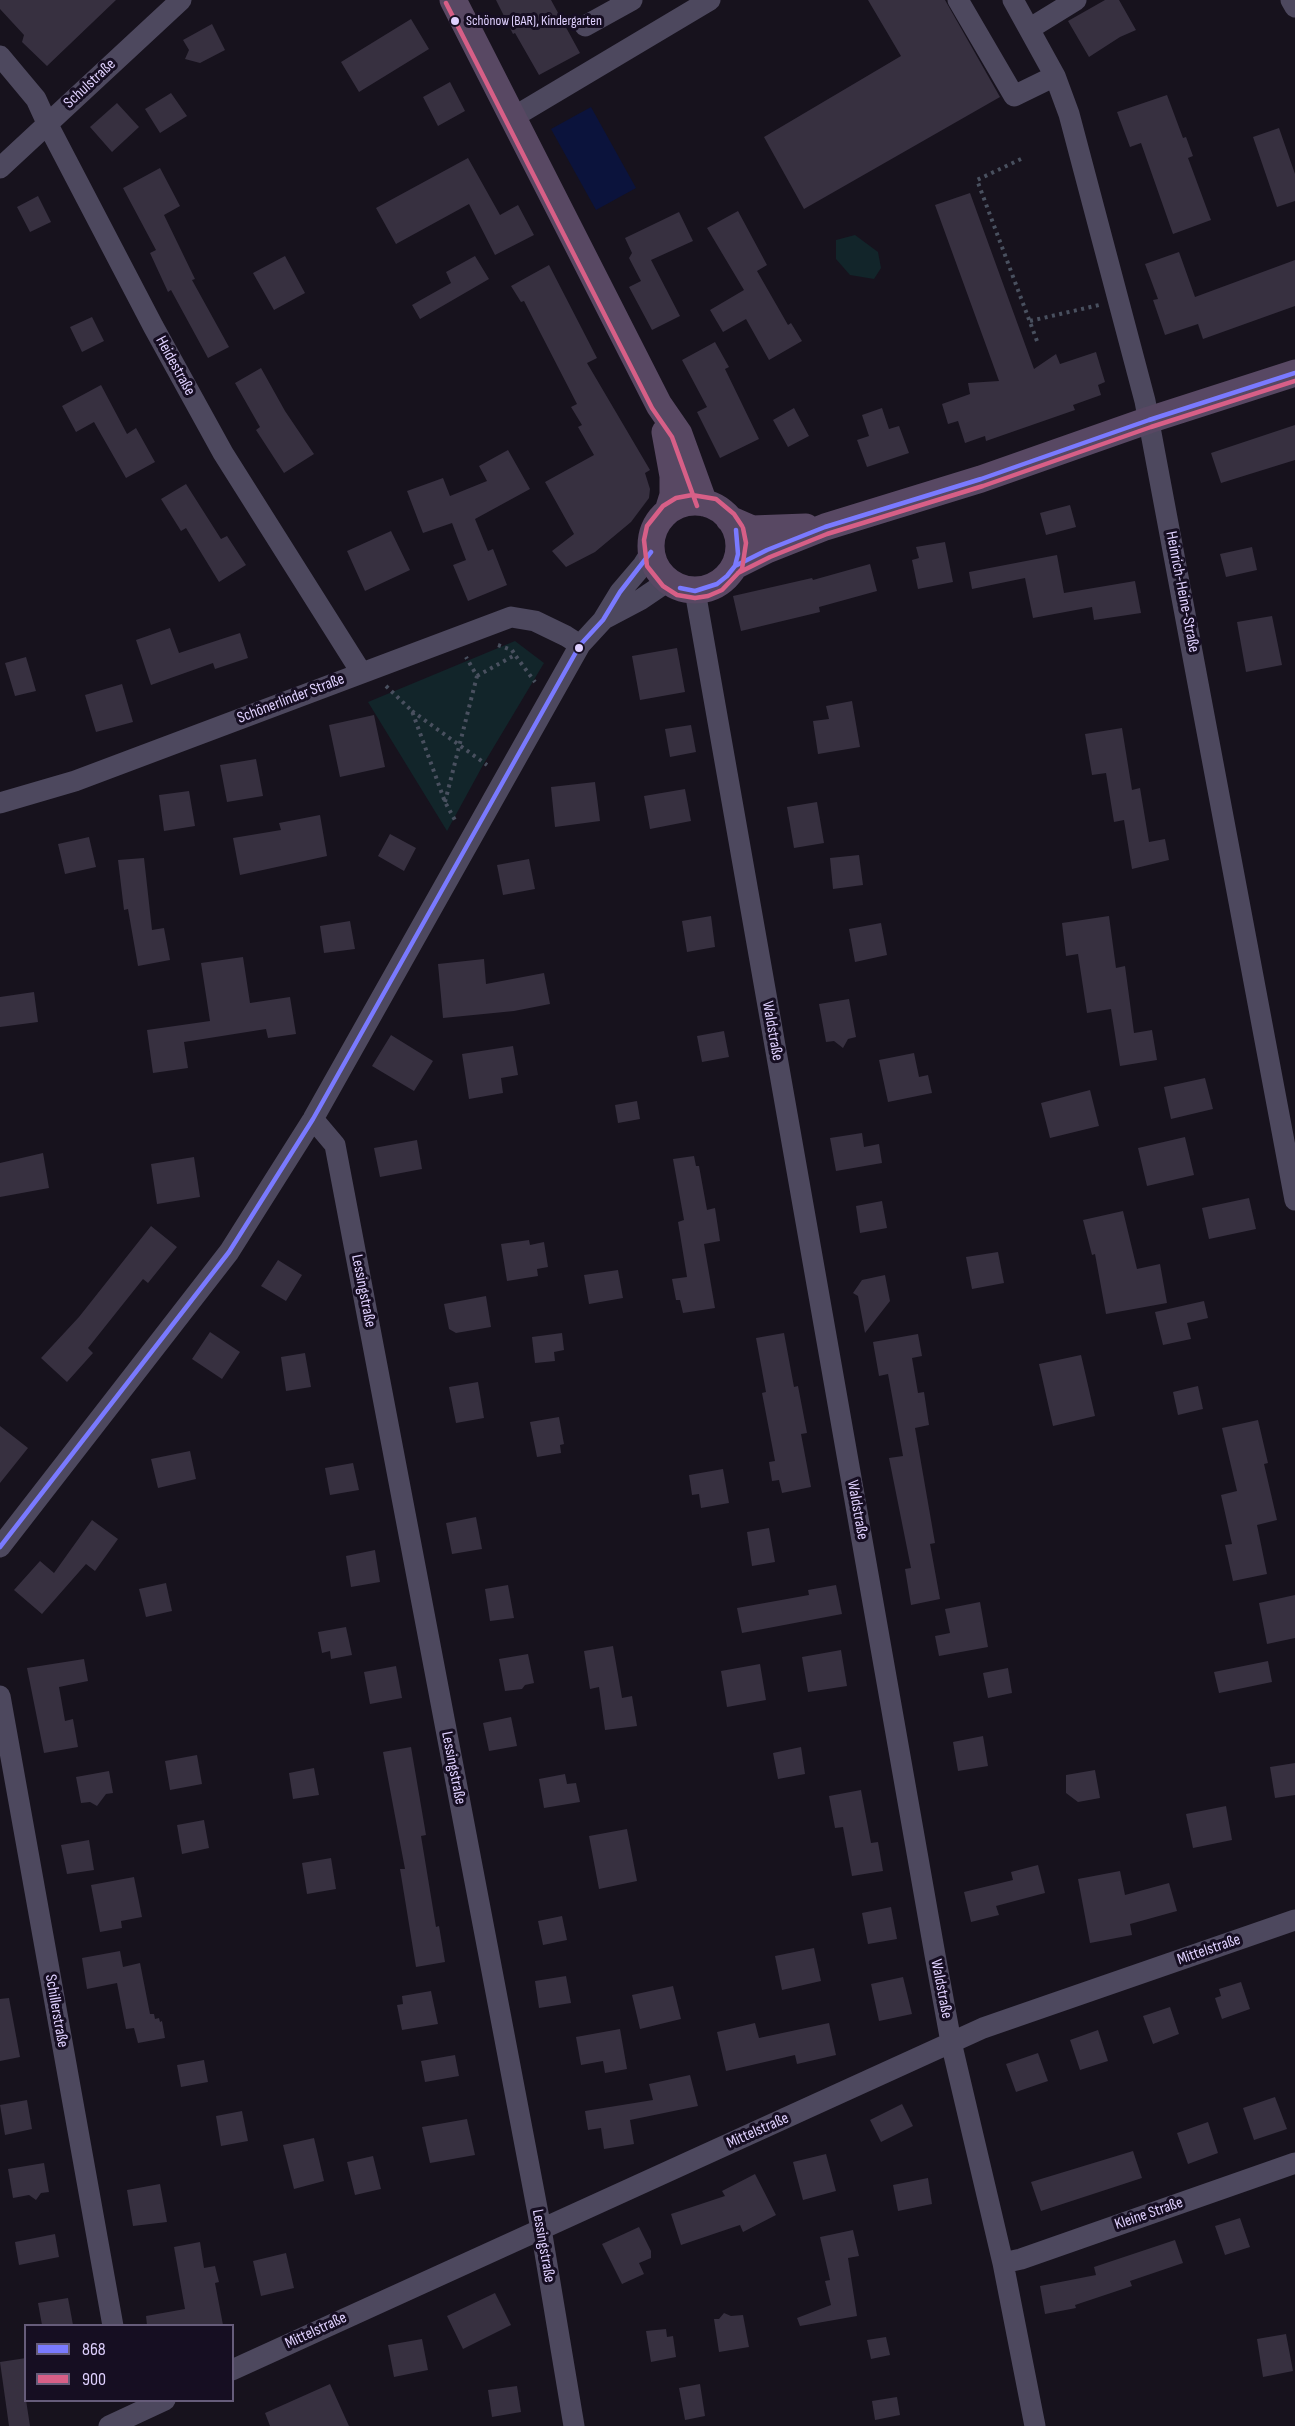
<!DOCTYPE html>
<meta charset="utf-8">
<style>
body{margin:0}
#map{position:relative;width:1295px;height:2426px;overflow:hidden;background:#17121d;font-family:"Sofia Sans Condensed",sans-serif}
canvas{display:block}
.legend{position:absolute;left:24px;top:2324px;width:210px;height:78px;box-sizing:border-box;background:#160e22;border:2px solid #665c7a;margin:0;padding:8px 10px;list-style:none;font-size:18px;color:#dfd0fe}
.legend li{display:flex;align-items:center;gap:12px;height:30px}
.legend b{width:30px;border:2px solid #665c7a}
</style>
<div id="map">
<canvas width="1295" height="2426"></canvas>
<ul class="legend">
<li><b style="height:8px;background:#7a7aff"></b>868</li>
<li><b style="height:8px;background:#d75f87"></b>900</li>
</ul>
</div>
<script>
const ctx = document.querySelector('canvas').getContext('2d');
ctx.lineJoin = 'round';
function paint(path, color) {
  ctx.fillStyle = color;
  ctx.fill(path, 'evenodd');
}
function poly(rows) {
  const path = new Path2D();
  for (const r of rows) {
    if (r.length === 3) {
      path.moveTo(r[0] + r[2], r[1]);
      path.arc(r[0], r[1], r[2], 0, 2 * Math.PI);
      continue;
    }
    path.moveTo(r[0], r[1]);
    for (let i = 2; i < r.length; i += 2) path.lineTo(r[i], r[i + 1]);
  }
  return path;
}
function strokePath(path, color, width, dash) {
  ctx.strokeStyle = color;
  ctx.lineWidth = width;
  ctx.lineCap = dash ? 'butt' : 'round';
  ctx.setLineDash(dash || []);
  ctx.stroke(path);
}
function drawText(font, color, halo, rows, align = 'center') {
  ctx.font = font + ' "Sofia Sans Condensed",sans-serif';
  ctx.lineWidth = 6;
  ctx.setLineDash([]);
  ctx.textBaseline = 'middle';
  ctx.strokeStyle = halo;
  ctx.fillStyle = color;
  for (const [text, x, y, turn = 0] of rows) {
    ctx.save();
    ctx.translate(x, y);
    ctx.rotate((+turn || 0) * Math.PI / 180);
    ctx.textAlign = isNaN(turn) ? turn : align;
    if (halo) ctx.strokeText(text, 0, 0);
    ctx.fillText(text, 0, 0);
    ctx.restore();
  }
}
paint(poly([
 [855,235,878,252,881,268,874,279,850,275,836,259,836,240],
 [515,641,544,663,483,765,447,831,368,702]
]), '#12252a');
paint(poly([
 [591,107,636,188,596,210,551,129]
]), '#0b133c');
paint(poly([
 [0,0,116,0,47,66,22,42,24,35,0,9],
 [496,0,551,0,580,53,539,75,515,33,513,34],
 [868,0,945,0,1000,97,804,209,764,137,901,56],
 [1105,0,1119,0,1136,30,1120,37,1089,57,1068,21],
 [411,19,429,49,359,92,341,62],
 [212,24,225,50,200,63,185,59,189,50,183,40],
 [450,82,465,111,438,126,423,97],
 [171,93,187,116,160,133,145,109],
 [1167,95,1183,138,1186,137,1193,156,1188,158,1211,220,1173,234,1141,143,1130,147,1117,112],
 [117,103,139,127,112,152,90,127],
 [1279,128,1295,174,1295,201,1277,207,1253,137],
 [468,158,500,215,518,205,534,235,495,255,469,204,396,244,376,208],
 [160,168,180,206,164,215,195,279,192,280,229,347,208,358,171,290,168,292,150,253,156,250,123,188],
 [970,193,1034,369,1056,354,1060,364,1096,352,1105,382,1098,385,1101,395,1073,405,1075,410,986,441,985,436,965,443,958,421,948,424,942,404,970,394,968,383,999,381,935,205],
 [38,196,51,222,30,232,17,207],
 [738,211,767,265,757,271,788,325,791,323,802,341,769,360,746,319,723,332,710,310,744,290,707,228],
 [679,212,693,241,651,260,680,316,652,330,629,287,641,281,629,258,632,253,625,238],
 [1179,252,1195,297,1295,260,1295,306,1203,339,1198,324,1165,335,1153,300,1158,299,1145,264],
 [285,256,305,293,274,310,253,273],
 [475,256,489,279,420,319,412,305,451,283,446,272],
 [549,265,597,358,587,363,650,470,645,473,650,489,649,498,631,522,595,552,566,567,552,551,574,534,545,482,594,455,578,427,582,425,571,407,577,404,524,301,521,302,511,286],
 [92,317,104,341,82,352,70,327],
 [715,342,729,367,725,369,759,439,720,458,697,412,707,407,682,360],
 [261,368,285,411,314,454,284,473,256,430,260,427,235,383],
 [101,385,127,434,136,428,155,462,126,478,94,422,76,432,62,406],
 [794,408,809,436,788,447,773,420],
 [882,408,889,429,899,426,909,453,867,467,857,440,869,436,862,415],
 [1295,425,1295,460,1221,483,1211,453],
 [508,450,530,489,475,519,488,551,493,549,507,585,468,601,453,565,466,560,452,523,423,533,407,491,443,478,450,496,487,481,479,466],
 [186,484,221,539,227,536,246,565,219,582,186,528,181,531,161,499],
 [1070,505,1076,527,1046,535,1040,513],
 [391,531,410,570,365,591,347,551],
 [945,542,953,582,918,589,912,560,919,558,916,547],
 [1252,547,1257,570,1226,577,1220,554],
 [1057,555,1064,593,1135,581,1141,613,1094,620,1092,607,1033,618,1025,578,972,589,969,572],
 [870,564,877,591,819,607,820,612,741,631,733,596,812,578,813,580],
 [1272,616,1282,665,1246,672,1237,622],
 [170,628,179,653,240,633,248,658,215,669,213,663,151,685,136,640],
 [677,648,685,692,640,700,632,656],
 [26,657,36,691,15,696,5,663],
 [122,684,133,722,96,732,85,695],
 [852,701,860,747,818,754,813,721,829,719,826,706],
 [374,715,385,767,340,777,329,725],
 [691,725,696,752,670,757,665,729],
 [1122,728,1132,790,1140,788,1149,842,1165,839,1169,860,1132,869,1124,820,1114,822,1106,773,1092,775,1085,734],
 [256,759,263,796,227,802,220,765],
 [595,782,600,821,555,827,551,787],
 [685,789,691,821,650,829,644,796],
 [189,791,195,826,164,831,159,795],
 [817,802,824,843,794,848,787,807],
 [320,815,327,856,240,875,233,838,281,830,279,823],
 [390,834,416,848,404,871,378,856],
 [89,837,96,867,65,874,58,844],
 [859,855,863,885,833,889,830,858],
 [144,858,152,930,164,928,170,960,138,966,128,909,124,910,118,860],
 [529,859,535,889,503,895,497,865],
 [711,916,715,947,687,952,682,921],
 [1109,916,1116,968,1125,966,1134,1033,1152,1030,1157,1060,1120,1066,1111,1009,1087,1013,1078,954,1066,956,1062,923],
 [350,921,355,949,324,953,320,926],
 [881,923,887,955,855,962,849,929],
 [243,957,250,1003,290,997,296,1034,268,1038,266,1029,184,1042,188,1068,153,1073,147,1030,210,1021,201,963],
 [484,959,486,984,544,973,550,1004,514,1011,443,1018,438,964],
 [34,992,38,1022,0,1027,0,997],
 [849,999,856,1037,848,1039,843,1048,834,1041,826,1042,819,1004],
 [724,1031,729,1057,702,1062,697,1036],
 [391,1035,433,1061,414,1091,372,1066],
 [513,1046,518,1075,501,1078,503,1093,469,1099,462,1054],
 [914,1053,919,1077,928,1075,932,1093,888,1102,879,1060],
 [1205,1078,1213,1109,1171,1119,1164,1087],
 [1090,1090,1099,1126,1050,1138,1041,1103],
 [637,1101,640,1119,618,1123,615,1105],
 [862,1133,864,1147,879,1144,882,1163,836,1171,830,1138],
 [1185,1137,1194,1175,1147,1186,1138,1148],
 [417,1140,422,1169,380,1177,374,1148],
 [43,1153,49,1188,0,1197,0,1163],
 [694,1156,696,1166,699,1166,707,1210,715,1208,720,1241,704,1244,715,1308,683,1313,680,1300,676,1300,672,1279,687,1277,678,1222,684,1220,673,1159],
 [194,1157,200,1197,157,1204,151,1164],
 [1249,1198,1256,1229,1209,1239,1202,1208],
 [882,1201,887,1228,860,1233,856,1206],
 [1123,1211,1137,1269,1160,1264,1167,1303,1106,1314,1095,1254,1092,1255,1083,1220],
 [151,1226,177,1247,148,1283,143,1279,88,1348,93,1353,67,1382,41,1358,79,1317],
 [529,1240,530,1245,544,1242,548,1267,537,1269,538,1276,507,1281,501,1244],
 [998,1252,1004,1283,972,1289,966,1257],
 [278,1260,302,1275,286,1301,261,1286],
 [618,1270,623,1298,589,1304,584,1275],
 [885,1275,890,1301,865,1333,858,1296,853,1293,862,1280],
 [486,1296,491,1327,456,1333,449,1329,444,1304],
 [1204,1301,1208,1318,1187,1323,1191,1339,1163,1345,1155,1312],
 [210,1332,240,1352,222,1379,192,1359],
 [562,1333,564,1350,554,1352,555,1361,535,1363,532,1337],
 [784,1333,794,1387,798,1386,807,1433,801,1434,811,1487,782,1493,779,1480,772,1481,769,1462,775,1461,762,1393,766,1392,756,1338],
 [918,1334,922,1356,912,1358,918,1393,924,1392,929,1425,915,1428,935,1543,930,1544,940,1599,911,1605,905,1569,911,1568,889,1458,903,1456,888,1374,879,1376,873,1342],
 [305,1353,311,1387,286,1391,281,1357],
 [1081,1355,1095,1416,1053,1426,1039,1364],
 [478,1382,484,1418,456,1423,449,1387],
 [1198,1386,1203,1409,1178,1415,1173,1392],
 [559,1417,564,1444,560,1445,561,1453,537,1457,530,1422],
 [1258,1420,1268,1463,1264,1464,1277,1520,1257,1525,1267,1574,1233,1581,1225,1545,1232,1544,1221,1495,1237,1491,1222,1428],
 [0,1426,28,1448,0,1483],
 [190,1451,196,1479,158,1488,151,1459],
 [353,1463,359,1490,330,1495,325,1468],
 [723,1469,729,1503,701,1508,699,1494,692,1495,689,1475],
 [476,1517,482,1549,452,1554,446,1523],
 [92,1520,118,1539,95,1571,86,1564,42,1614,14,1590,40,1561,54,1573],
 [769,1528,775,1562,752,1566,747,1532],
 [375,1550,380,1582,351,1587,346,1556],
 [166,1583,172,1611,146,1617,139,1589],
 [508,1585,514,1618,490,1621,485,1589],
 [836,1585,842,1614,742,1633,737,1608,809,1595,808,1590],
 [1295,1595,1295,1638,1267,1644,1259,1603],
 [980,1602,988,1647,939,1656,935,1636,950,1633,945,1609],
 [346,1627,352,1655,331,1659,330,1651,322,1653,318,1632],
 [613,1646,622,1698,632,1696,637,1726,605,1730,599,1687,590,1689,584,1651],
 [841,1650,847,1686,808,1692,802,1657],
 [528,1654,534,1683,525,1685,522,1689,505,1691,499,1659],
 [84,1659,88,1681,59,1687,65,1721,73,1719,78,1747,44,1753,27,1668],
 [1268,1661,1272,1682,1219,1693,1214,1672],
 [760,1664,766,1700,727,1707,721,1671],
 [396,1666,402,1698,370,1704,364,1672],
 [1008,1668,1012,1693,988,1698,983,1673],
 [511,1717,517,1746,489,1751,483,1723],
 [983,1736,988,1766,958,1771,953,1742],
 [411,1747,426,1835,421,1836,436,1927,439,1926,445,1962,416,1967,400,1869,405,1869,383,1752],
 [801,1747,805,1774,778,1779,773,1753],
 [197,1755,202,1784,170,1790,165,1761],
 [1295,1763,1295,1795,1275,1798,1270,1767],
 [314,1768,319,1795,293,1799,289,1773],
 [1095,1770,1100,1798,1078,1802,1066,1793,1066,1775],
 [109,1771,113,1793,106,1794,97,1806,90,1802,81,1803,76,1777],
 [565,1774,567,1784,576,1783,580,1802,544,1808,539,1779],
 [861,1790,871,1843,878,1842,883,1871,852,1876,843,1827,835,1828,829,1796],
 [1226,1806,1232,1840,1193,1848,1186,1814],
 [204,1820,209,1848,182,1854,177,1825],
 [627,1829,637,1881,599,1889,589,1836],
 [89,1840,94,1870,67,1874,61,1845],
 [331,1858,336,1889,307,1894,302,1863],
 [1038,1865,1045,1893,996,1906,999,1915,971,1922,964,1892,1013,1880,1011,1872],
 [1120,1871,1125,1895,1169,1883,1177,1911,1130,1924,1132,1935,1090,1943,1078,1879],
 [134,1877,142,1917,121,1921,122,1928,100,1932,91,1885],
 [891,1907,897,1939,868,1944,862,1913],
 [562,1916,567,1940,543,1945,538,1921],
 [814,1948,821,1981,782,1990,775,1956],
 [120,1951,123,1967,140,1963,150,2014,154,2014,155,2019,159,2018,160,2022,162,2021,165,2038,138,2043,134,2028,126,2029,117,1983,87,1989,82,1958],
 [566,1976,571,2003,539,2008,535,1981],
 [903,1977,912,2014,879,2021,871,1984],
 [1241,1982,1250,2009,1222,2019,1215,1998,1221,1996,1219,1989],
 [673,1986,681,2019,640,2029,632,1995],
 [431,1991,438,2024,402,2030,397,2005,403,2004,402,1996],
 [9,1998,20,2057,0,2061,0,1999],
 [1170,2007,1179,2034,1153,2044,1143,2016],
 [755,2023,759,2038,829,2023,836,2055,797,2064,795,2055,726,2071,717,2032],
 [620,2029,627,2069,605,2073,603,2061,581,2065,576,2037],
 [1098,2030,1108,2061,1080,2070,1070,2040],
 [1038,2053,1048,2081,1016,2092,1006,2064],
 [455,2055,459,2076,425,2082,421,2061],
 [204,2060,208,2082,181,2087,177,2065],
 [690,2075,698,2106,630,2120,634,2144,604,2149,601,2128,588,2130,585,2111,653,2100,649,2084],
 [1275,2097,1287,2129,1254,2140,1243,2108],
 [27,2100,32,2129,5,2135,0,2105],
 [902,2104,913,2126,881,2142,870,2120],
 [242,2111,248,2141,221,2146,216,2116],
 [467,2119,475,2155,430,2163,422,2127],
 [1208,2122,1218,2153,1188,2164,1177,2133],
 [314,2138,324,2181,294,2189,283,2145],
 [1133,2151,1142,2178,1041,2211,1031,2182],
 [826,2154,836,2191,803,2200,793,2162],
 [373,2156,381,2189,355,2195,347,2162],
 [44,2163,49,2192,41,2193,36,2200,29,2195,13,2198,8,2169],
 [755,2174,776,2215,743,2232,740,2225,681,2245,671,2214,725,2196,722,2191],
 [928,2178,932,2204,898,2211,893,2185],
 [160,2184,167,2222,133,2226,127,2190],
 [1240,2218,1250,2247,1225,2255,1215,2226],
 [639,2227,651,2251,651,2258,639,2263,644,2274,622,2284,602,2244],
 [853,2230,859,2256,848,2258,857,2316,800,2326,797,2318,831,2305,825,2281,830,2280,820,2237],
 [55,2234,59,2257,19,2265,15,2242],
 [1175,2240,1183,2263,1130,2281,1132,2286,1075,2305,1076,2308,1045,2314,1040,2286,1096,2275,1094,2267],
 [200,2242,204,2268,215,2266,219,2282,215,2283,223,2325,147,2325,146,2316,185,2309,174,2247],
 [286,2253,294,2288,261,2296,253,2261],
 [495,2293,511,2325,463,2349,447,2316],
 [68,2298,73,2325,42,2325,38,2303],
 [724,2313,731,2316,743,2315,749,2347,719,2352,714,2319,719,2319],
 [666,2329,667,2337,673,2336,676,2357,651,2362,646,2331],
 [1286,2334,1293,2371,1263,2377,1257,2339],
 [886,2337,890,2355,871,2359,867,2340],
 [422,2339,428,2370,394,2377,388,2345],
 [26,2358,26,2400,30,2426,9,2426,0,2362],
 [330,2384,349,2426,270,2426,265,2413],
 [700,2384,705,2416,685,2420,679,2388],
 [517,2386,521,2412,492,2417,488,2390],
 [897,2397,900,2415,875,2420,872,2401]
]), '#373040');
strokePath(poly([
 [1021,159,977,180,1037,341],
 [1030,321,1099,305],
 [498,645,512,650,515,655],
 [477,676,515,655,535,682],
 [386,686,412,711,445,802,456,822],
 [412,711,487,765],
 [445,802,477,676,466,657]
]), '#49505f', 4, [3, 4.5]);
strokePath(poly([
 [958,0,1014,96,1055,76],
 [1013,0,1055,76,1069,114,1145,401,1295,1200],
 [1291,0,1295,7],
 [585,26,632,0],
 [1029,29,1076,0],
 [0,56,36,99,47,123,153,326,223,453,361,672],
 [512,118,710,0],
 [0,168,181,0],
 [695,591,935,1955,951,2042,1003,2263,1035,2426],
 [604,619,640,600,668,581],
 [0,803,75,781,511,617,535,621,566,636,580,645],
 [313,1119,335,1145,541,2229,574,2426],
 [0,1547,229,1252,313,1119,580,645,603,620,620,592,643,565,651,552],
 [0,1696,113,2326],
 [1003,2263,1021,2259,1295,2163],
 [232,2370,983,2028,1295,1920],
 [109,2426,165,2400]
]), '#4d485e', 21);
strokePath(poly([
 [453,0,659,405,679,434,704,503],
 [665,432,673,476,673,495,668,511],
 [695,546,44],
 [729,519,752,529,806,527],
 [735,566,767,550,825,527,981,479,1149,420,1295,373]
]), '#584863', 27);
strokePath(poly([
 [735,566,767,550,825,527,981,479,1149,420,1295,373],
 [680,588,695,591,717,584,727,576,735,566,738,554,736,530],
 [0,1547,229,1252,313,1119,580,645,603,620,620,592,651,552]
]), '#7a7aff', 4.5);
strokePath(poly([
 [446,3,652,408,672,437,697,506],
 [742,526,734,514,716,499,692,495,676,498,663,506,647,526,644,540,647,566,663,586,677,595,695,598,708,596,722,590,742,569,746,543,743,528],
 [738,573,770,557,827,534,983,486,1151,427,1295,381]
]), '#d75f87', 4.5);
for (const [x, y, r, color] of [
 [455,21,5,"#dfd0fe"],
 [579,648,5,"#dfd0fe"]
]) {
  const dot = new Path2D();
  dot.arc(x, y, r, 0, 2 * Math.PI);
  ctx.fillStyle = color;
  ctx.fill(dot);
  strokePath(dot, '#160e22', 2);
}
drawText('14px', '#dfd0fe', '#160e22', [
 ["Schönow (BAR), Kindergarten",466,21]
], 'left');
drawText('16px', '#dfd0fe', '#160e22', [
 ["Schulstraße",90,84,-43],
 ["Heidestraße",175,366,61],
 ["Heinrich-Heine-Straße",1182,592,79],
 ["Schönerlinder Straße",291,699,-21],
 ["Waldstraße",772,1031,80],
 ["Lessingstraße",363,1291,79],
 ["Waldstraße",857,1510,80],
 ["Lessingstraße",453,1768,79],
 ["Mittelstraße",1209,1950,-19],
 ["Waldstraße",941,1989,79],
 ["Schillerstraße",56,2011,80],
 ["Mittelstraße",758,2131,-24],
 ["Kleine Straße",1149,2214,-19],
 ["Lessingstraße",543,2246,80],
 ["Mittelstraße",316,2331,-25]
]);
</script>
